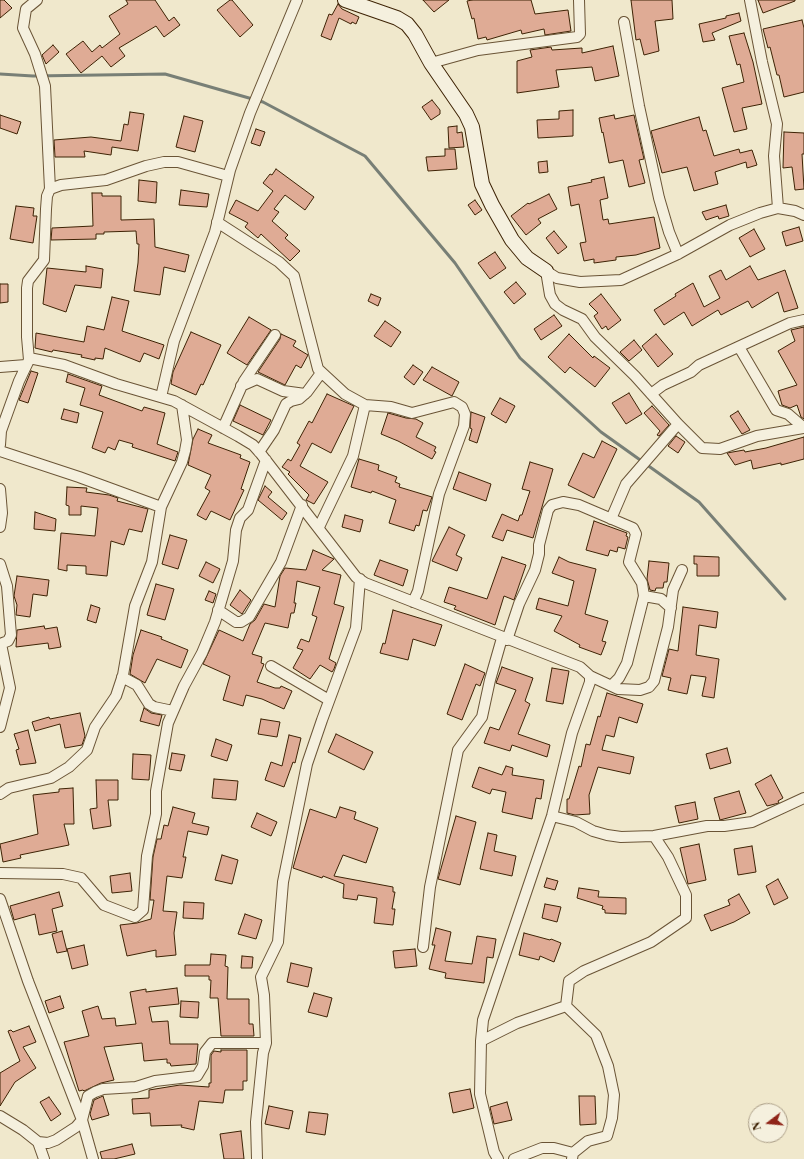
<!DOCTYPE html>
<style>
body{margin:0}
#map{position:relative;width:804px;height:1159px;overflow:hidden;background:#f0e8cc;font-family:"Libre Bodoni",serif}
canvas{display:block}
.north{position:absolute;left:748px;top:1103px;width:40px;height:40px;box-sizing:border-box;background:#f5f0de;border:1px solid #ab9e87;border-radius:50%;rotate:254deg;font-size:11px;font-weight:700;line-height:16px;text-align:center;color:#3d2204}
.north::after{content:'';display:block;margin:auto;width:14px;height:18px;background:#8f2418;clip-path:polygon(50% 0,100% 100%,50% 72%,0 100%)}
</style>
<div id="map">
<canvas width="804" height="1159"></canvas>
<div class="north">N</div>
</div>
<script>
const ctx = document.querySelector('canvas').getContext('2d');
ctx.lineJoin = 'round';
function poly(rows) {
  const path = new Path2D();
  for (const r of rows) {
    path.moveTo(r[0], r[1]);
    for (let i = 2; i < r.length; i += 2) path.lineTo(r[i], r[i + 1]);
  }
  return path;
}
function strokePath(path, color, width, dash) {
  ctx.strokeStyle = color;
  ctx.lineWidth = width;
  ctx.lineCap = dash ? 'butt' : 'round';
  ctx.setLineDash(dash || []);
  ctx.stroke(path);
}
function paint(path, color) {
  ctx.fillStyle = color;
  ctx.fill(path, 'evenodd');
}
strokePath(poly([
 [0,74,33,76,165,74,263,102,365,156,455,263,520,358,601,432,699,502,785,599]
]), '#787f76', 3);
const building = poly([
 [0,0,4,0,12,8,0,18,0,0],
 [126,0,155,0,169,21,174,17,180,25,164,37,156,26,119,48,125,56,111,67,102,56,81,73,66,54,83,41,92,52,100,45,102,48,120,34,109,16,128,4,126,0],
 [230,0,232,0,253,25,240,37,217,10,230,0],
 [423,0,449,0,434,12,423,0],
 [472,0,531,0,535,14,568,10,571,31,545,35,544,29,522,34,521,30,487,40,486,37,478,39,474,18,472,19,467,1,472,0],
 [631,0,672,0,673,19,655,21,659,51,644,55,640,39,636,40,631,0],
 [758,0,795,0,795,1,763,13,758,0],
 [338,4,342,9,359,17,356,24,352,22,351,24,339,18,331,40,321,36,329,14,332,15,338,4],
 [739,13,741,21,712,33,715,40,703,42,699,24,726,18,726,16,739,13],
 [802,20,804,28,804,92,784,97,779,75,777,75,770,47,768,48,763,29,802,20],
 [744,33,753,62,762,104,742,108,747,129,734,132,722,88,744,82,740,64,737,65,729,36,744,33],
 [53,45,59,52,46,64,42,55,53,45],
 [613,46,619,76,595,81,592,67,556,70,559,87,517,93,517,61,532,57,530,50,551,47,552,50,582,48,582,53,613,46],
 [432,100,440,110,440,114,431,120,422,107,432,100],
 [573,110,573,136,538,138,537,120,559,119,559,111,573,110],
 [130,112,144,114,138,151,112,147,111,155,84,151,85,157,55,157,54,140,91,137,121,141,124,124,128,125,130,112],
 [0,115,21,122,17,134,0,128,0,115],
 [614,115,615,119,634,115,644,159,639,160,645,183,629,187,623,160,609,163,603,132,602,133,599,118,614,115],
 [184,116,203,121,195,152,176,147,184,116],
 [699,117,703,131,706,130,714,156,739,149,740,153,752,150,757,165,747,168,746,162,715,172,718,184,694,191,687,167,662,173,651,131,699,117],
 [457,126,457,133,462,132,464,147,449,148,448,127,457,126],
 [256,129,265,132,260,146,251,143,256,129],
 [784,132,804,133,804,154,802,154,804,189,795,190,792,167,783,168,784,132],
 [445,149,455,149,457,169,428,171,426,157,445,156,445,149],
 [547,161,548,172,539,173,538,162,547,161],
 [276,169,314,197,305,210,285,195,274,209,279,212,272,221,288,235,285,238,300,251,290,261,261,234,258,238,245,227,248,223,229,213,236,200,258,211,273,191,263,183,270,174,272,175,276,169],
 [604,177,608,198,600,200,603,220,608,219,609,224,654,217,660,248,636,255,616,257,616,260,594,263,594,259,584,261,580,243,586,242,579,204,571,206,568,187,592,182,591,180,604,177],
 [139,180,157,182,156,203,138,201,139,180],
 [181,190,209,194,207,207,179,205,181,190],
 [92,193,102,193,102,196,121,196,121,220,154,219,155,247,189,255,185,272,164,267,160,295,134,291,138,263,139,244,137,244,136,231,104,232,104,234,96,234,96,239,51,240,52,228,93,226,92,193],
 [549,194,557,209,538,219,541,223,526,235,511,216,528,203,529,204,549,194],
 [475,200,482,210,475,215,468,205,475,200],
 [726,205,729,216,719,219,718,216,706,220,702,212,726,205],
 [16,206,34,208,33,216,37,216,33,243,10,239,16,206],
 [799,227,803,241,786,246,782,232,799,227],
 [754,229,765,249,750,257,739,238,754,229],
 [554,231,567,247,558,254,546,238,554,231],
 [495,252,506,268,490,279,478,263,495,252],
 [86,266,103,269,101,288,75,285,66,312,43,304,47,268,86,272,86,266],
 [750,266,758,280,785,270,798,308,784,312,778,292,752,308,748,301,721,315,718,310,692,326,684,312,664,325,654,310,676,296,675,294,693,283,704,307,720,298,709,276,721,270,726,280,750,266],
 [516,282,526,294,514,304,504,292,516,282],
 [0,284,8,284,8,302,0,303,0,284],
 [371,294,381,298,378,306,368,301,371,294],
 [601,294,621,320,608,330,606,326,602,329,594,316,598,313,589,304,601,294],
 [112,297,129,301,122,331,164,345,159,359,144,353,140,362,105,348,103,359,95,358,95,360,81,357,82,355,53,350,52,352,35,348,36,333,84,342,87,326,104,330,112,297],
 [554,315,562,326,541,340,534,329,554,315],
 [249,317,271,330,247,365,227,353,249,317],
 [385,321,401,332,391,347,374,336,385,321],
 [804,327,804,419,801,417,797,405,790,408,782,405,778,391,797,385,778,351,795,341,791,330,804,327],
 [191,332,221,345,203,385,201,384,196,395,171,384,173,372,191,332],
 [281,334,296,341,293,346,308,355,301,368,296,365,285,385,258,372,280,339,281,334],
 [569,334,593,358,594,356,610,368,595,387,570,367,565,373,548,357,569,334],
 [656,334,673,354,658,367,642,346,656,334],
 [634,340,642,350,629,361,620,352,634,340],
 [413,365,423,372,414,385,404,377,413,365],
 [432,367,459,382,452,396,423,380,432,367],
 [31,371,38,373,28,403,19,400,31,371],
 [68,374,102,386,99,395,142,411,144,407,165,413,157,444,178,452,175,461,132,447,133,444,119,440,115,450,108,447,105,453,92,448,103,412,80,405,85,388,66,382,68,374],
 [629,393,642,414,626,424,612,403,629,393],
 [327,394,354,406,331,453,312,443,300,466,328,482,314,504,306,500,309,495,288,474,290,472,282,467,288,459,291,461,300,445,297,443,309,421,312,423,327,394],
 [500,398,515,406,506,423,491,414,500,398],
 [240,405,271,420,263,435,233,421,240,405],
 [652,406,669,425,659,436,657,435,660,431,644,413,652,406],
 [64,409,79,413,77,423,61,419,64,409],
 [738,411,750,430,742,434,730,416,738,411],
 [471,412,485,417,477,443,469,440,472,429,470,428,471,412],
 [388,413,406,418,416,419,423,423,416,437,436,447,434,451,436,452,432,459,398,441,381,434,388,413],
 [198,429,212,435,208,443,241,455,240,458,250,462,241,489,244,490,230,520,211,511,206,520,197,515,210,491,205,488,211,475,188,465,193,439,198,429],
 [676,436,685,442,678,453,668,446,676,436],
 [804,437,804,459,781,465,781,463,753,469,751,460,735,465,727,453,744,450,745,452,766,448,804,437],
 [602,441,617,449,594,498,568,485,583,453,594,458,602,441],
 [359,459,379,465,378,470,397,477,395,482,400,484,399,487,432,497,427,511,423,510,419,526,416,525,414,531,389,523,396,500,372,491,371,493,351,487,359,459],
 [530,462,553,469,533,538,507,530,503,541,492,537,502,514,518,521,520,515,522,515,530,491,522,489,530,462],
 [459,472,491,484,486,501,453,489,459,472],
 [265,486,272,492,268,497,287,513,282,520,258,500,265,486],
 [67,487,87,488,86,492,109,495,118,498,117,501,148,509,142,532,129,529,124,545,111,541,107,576,86,574,86,566,67,565,67,571,58,569,61,533,95,536,98,508,81,506,81,515,69,515,69,506,66,505,67,487],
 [35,512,56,519,55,531,34,529,35,512],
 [345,515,363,520,360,532,342,527,345,515],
 [594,521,627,533,626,536,628,537,625,549,618,547,617,552,610,550,608,556,586,550,594,521],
 [449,527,465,535,456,555,462,558,457,571,432,561,449,527],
 [170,535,187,540,178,569,162,564,170,535],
 [313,550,334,559,322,570,341,575,334,604,344,607,329,659,336,663,334,669,332,672,320,665,310,679,293,668,303,650,297,648,301,639,309,642,317,617,312,615,320,587,297,581,294,603,296,603,294,613,291,613,288,628,265,623,252,654,262,657,261,663,264,664,257,682,275,688,280,688,281,686,292,691,284,709,262,699,246,695,243,706,223,700,230,676,203,664,219,630,243,641,250,624,255,620,264,604,275,607,280,576,285,568,306,570,313,550],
 [694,556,719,557,719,576,697,576,697,564,694,564,694,556],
 [502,557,526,565,514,600,504,596,495,625,454,609,456,606,444,602,449,587,487,599,502,557],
 [559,557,569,562,596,569,585,614,608,621,602,641,606,642,601,655,579,647,580,645,554,631,562,616,536,609,539,598,568,606,574,581,552,573,559,557],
 [380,560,408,570,403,586,374,575,380,560],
 [649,561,669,563,667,582,664,582,663,588,656,588,655,591,650,590,647,579,649,561],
 [206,562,220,569,213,583,199,576,206,562],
 [17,576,49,580,47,596,33,594,30,617,16,615,17,605,14,596,17,576],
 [156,584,174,589,165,620,147,615,156,584],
 [240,590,251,600,242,614,230,605,240,590],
 [209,591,216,594,213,603,205,600,209,591],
 [91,605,100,608,96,623,87,620,91,605],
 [683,607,718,612,716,628,699,625,696,655,719,659,714,698,702,696,706,677,691,675,687,694,668,690,671,678,662,676,669,649,678,651,683,607],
 [393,610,442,625,435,646,413,639,408,660,380,653,383,643,385,644,393,610],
 [44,626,45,629,57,627,61,647,49,649,48,643,16,647,17,630,44,626],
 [141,630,162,637,161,639,188,650,181,668,157,659,145,683,130,674,133,655,141,630],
 [465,664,485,673,480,686,476,684,462,720,447,714,465,664],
 [502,667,533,678,525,701,530,704,518,734,550,745,547,757,512,745,510,751,484,743,490,727,499,730,516,690,496,683,502,667],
 [552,668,569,671,563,704,546,701,552,668],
 [607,693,643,704,637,723,619,717,614,737,606,735,602,750,634,757,630,774,598,767,589,795,590,814,575,815,567,813,567,799,569,799,579,766,581,767,586,744,590,745,598,716,600,717,607,693],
 [144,708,151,713,162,715,159,726,140,721,144,708],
 [80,713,85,736,82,745,65,748,60,724,35,731,32,722,49,717,50,719,80,713],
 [261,719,280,722,277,737,258,734,261,719],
 [28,730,36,763,20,765,16,750,19,749,14,734,28,730],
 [336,734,373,752,364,770,328,752,336,734],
 [289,735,301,738,295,763,293,762,284,787,265,780,271,762,282,766,289,735],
 [216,739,232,745,227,761,211,756,216,739],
 [727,748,731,763,710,769,706,754,727,748],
 [172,753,185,755,181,771,169,769,172,753],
 [133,754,151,755,149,780,132,779,133,754],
 [506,766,513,768,512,775,544,780,541,799,536,798,532,819,502,812,506,792,492,789,490,794,472,787,479,767,502,775,506,766],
 [771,775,783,798,778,801,779,803,767,806,755,784,771,775],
 [214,779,238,781,236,800,212,798,214,779],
 [96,780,118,780,118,800,108,800,111,826,93,829,90,809,97,808,96,780],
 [73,788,74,824,64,824,69,845,20,855,21,858,3,862,0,844,38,834,33,795,59,792,59,789,73,788],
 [739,791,746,813,720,820,714,798,739,791],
 [695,802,698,819,679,823,675,806,695,802],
 [173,807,195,813,192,823,209,827,207,835,188,831,183,857,186,857,182,878,167,876,163,911,177,912,174,933,176,955,156,957,156,950,127,956,120,925,137,923,151,919,154,900,150,900,153,857,157,839,161,839,164,825,168,826,173,807],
 [340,807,356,812,354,819,378,828,366,863,343,855,334,876,393,887,393,892,395,892,392,909,395,909,393,925,374,923,377,898,358,895,357,900,343,898,344,884,323,876,322,878,293,868,310,809,336,818,340,807],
 [257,813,277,822,271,836,251,827,257,813],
 [456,816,476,822,460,885,438,879,456,816],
 [488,833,497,835,494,851,516,856,512,876,480,869,488,833],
 [699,844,706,880,688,884,680,848,699,844],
 [752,846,756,872,738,875,734,849,752,846],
 [222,855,238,860,232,884,215,880,222,855],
 [130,873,132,891,112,893,110,876,130,873],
 [547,878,558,881,555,890,544,887,547,878],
 [778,879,788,898,774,905,766,886,778,879],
 [579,888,599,891,598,897,626,898,626,914,605,913,605,910,602,909,603,906,577,898,579,888],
 [59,892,63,906,52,909,57,931,39,935,35,914,14,920,10,906,59,892],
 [739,894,750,913,734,922,711,931,704,915,730,905,728,900,739,894],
 [184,902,204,903,203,919,183,918,184,902],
 [545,904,561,907,557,922,542,918,545,904],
 [245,914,262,920,256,939,238,934,245,914],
 [436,928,451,932,445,961,472,964,477,936,496,939,493,958,487,957,484,983,445,978,446,973,429,969,435,945,432,945,436,928],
 [62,931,67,951,57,953,52,934,62,931],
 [524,933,550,940,551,939,561,943,554,962,540,956,539,960,519,955,524,933],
 [84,945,88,965,72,969,67,949,84,945],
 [415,949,417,966,395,968,393,951,415,949],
 [211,954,226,955,225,966,228,967,227,999,249,999,249,1024,253,1024,254,1036,221,1036,218,998,210,998,211,980,209,980,209,976,185,976,185,965,210,965,211,954],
 [242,956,253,957,252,968,241,968,242,956],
 [291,963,312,968,308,987,287,982,291,963],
 [177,988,179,1004,149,1007,152,1022,168,1021,170,1044,198,1044,196,1064,171,1066,170,1063,167,1063,167,1059,144,1061,142,1043,104,1047,114,1080,101,1083,84,1091,83,1090,79,1091,64,1042,89,1036,82,1011,98,1006,102,1019,115,1018,116,1026,136,1024,130,992,146,989,146,992,177,988],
 [314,993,332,998,327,1017,308,1012,314,993],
 [60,996,64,1008,49,1013,45,1001,60,996],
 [181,1001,199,1002,198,1018,180,1017,181,1001],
 [29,1026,36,1042,23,1047,36,1068,15,1082,0,1106,0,1073,20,1061,8,1031,11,1030,13,1032,29,1026],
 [221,1050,247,1050,247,1081,243,1081,243,1090,225,1090,223,1103,199,1101,194,1130,181,1127,182,1125,151,1126,150,1113,133,1114,132,1099,149,1098,149,1090,180,1085,209,1087,209,1083,211,1083,211,1055,214,1051,221,1052,221,1050],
 [470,1089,474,1108,453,1113,449,1093,470,1089],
 [103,1096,109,1115,92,1120,90,1114,94,1100,103,1096],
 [579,1096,595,1096,596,1124,580,1125,579,1096],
 [49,1097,61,1114,51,1121,40,1102,49,1097],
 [507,1102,512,1120,494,1124,490,1107,507,1102],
 [269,1106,293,1111,289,1129,265,1124,269,1106],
 [309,1112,328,1114,325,1135,306,1132,309,1112],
 [241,1131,244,1159,224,1159,220,1134,241,1131],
 [132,1144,135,1154,114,1159,102,1159,100,1152,132,1144]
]);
paint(building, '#dfab95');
strokePath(building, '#3d2204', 1);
const street = poly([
 [37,0,26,9,23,28,35,54,45,86,50,189],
 [750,0,762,62,777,124,774,156,778,208],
 [624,22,639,106,659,198,669,232,678,254],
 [431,63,478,50,577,37,580,34,579,0],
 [217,222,279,262,294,276,318,369,345,394,365,405,391,407,412,413,454,402,462,407,465,414,464,426,439,494,418,591,413,602],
 [546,271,550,295,555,304,563,310,582,319,595,337,635,376,678,424,702,448,720,449,757,436,804,428],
 [546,271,557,278,580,282,621,280,678,254,730,225,760,213,778,208,795,211,804,215],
 [739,347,776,410,788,414,804,428],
 [29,358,64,365,116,384,174,401,238,436,253,445,261,454,356,577,365,583,567,662,580,667,590,676,618,689,640,690,649,687,654,681,668,627,673,590,682,570],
 [0,367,26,365],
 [241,386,257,379,283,391,305,394],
 [651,394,663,385,691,372,699,365,790,323,804,320],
 [161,397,174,341,215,232,230,170,250,113,297,0],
 [223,428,244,381,275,335],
 [0,445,1,431,19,381,29,360,27,337,27,288,28,281,44,260,46,209,47,196,50,189,61,185,106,180,146,166,164,162,178,162,228,176],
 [0,451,79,477,161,507],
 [259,452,274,430,286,404,291,401,299,399,307,392,321,373],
 [0,489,2,513,0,527],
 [611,519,626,484,678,424],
 [319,527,353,456,365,405],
 [0,564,7,586,11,635,8,641,0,644],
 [644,596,661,599,671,608],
 [218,610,236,622,241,622,249,617,281,562,302,505],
 [507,640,519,604,535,570,539,554,539,545,548,510,552,505,563,502,579,505,633,528,636,534,629,562,642,583,644,596,627,663,619,678,612,685],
 [271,666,329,700],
 [122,677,137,685,149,704,154,707,173,711],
 [0,727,10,688,1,644],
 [0,794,9,788,51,778,69,767,87,750,95,727,116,696,123,675,135,606,152,562,161,507,182,462,185,451,187,440,182,405],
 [552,816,576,822,593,831,607,835,621,837,654,836,707,826,724,826,752,822,804,798],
 [0,873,63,874,81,878,104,905,135,917,143,910,147,856,156,814,156,791,168,723,184,686,202,653,215,622,233,561,236,530,240,518,248,510,266,460],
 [0,899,28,981,82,1120,93,1159],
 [423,947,430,887,458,750,482,717,490,680,502,638],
 [566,1006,569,981,584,971,651,942,686,918,686,895,668,857,654,836],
 [481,1041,517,1023,566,1006,596,1035,608,1066,614,1095,612,1118,607,1136,588,1141,573,1153],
 [0,1116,23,1130,38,1142,48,1143,56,1140,76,1127,82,1120,88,1096,95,1092,103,1089,136,1087,155,1081,197,1076,203,1066,205,1052,212,1043,266,1043],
 [38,1142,44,1159],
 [257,1159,256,1122,263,1053,266,1043,264,995,261,977,278,942,283,882,307,764,322,720,356,628,360,579],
 [498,1159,494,1152,480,1094,481,1041,483,1020,552,816,572,733,590,682,590,676],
 [514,1159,542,1148,554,1148,573,1153,572,1159]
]);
const secondary = poly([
 [345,0,397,18,407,24,415,34,431,63,466,114,472,127,482,184,492,205,512,240,527,258,546,271]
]);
strokePath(street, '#6a5436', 12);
strokePath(secondary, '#3d2204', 16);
strokePath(street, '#f5f0de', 10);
strokePath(secondary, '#f5f0de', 14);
</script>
